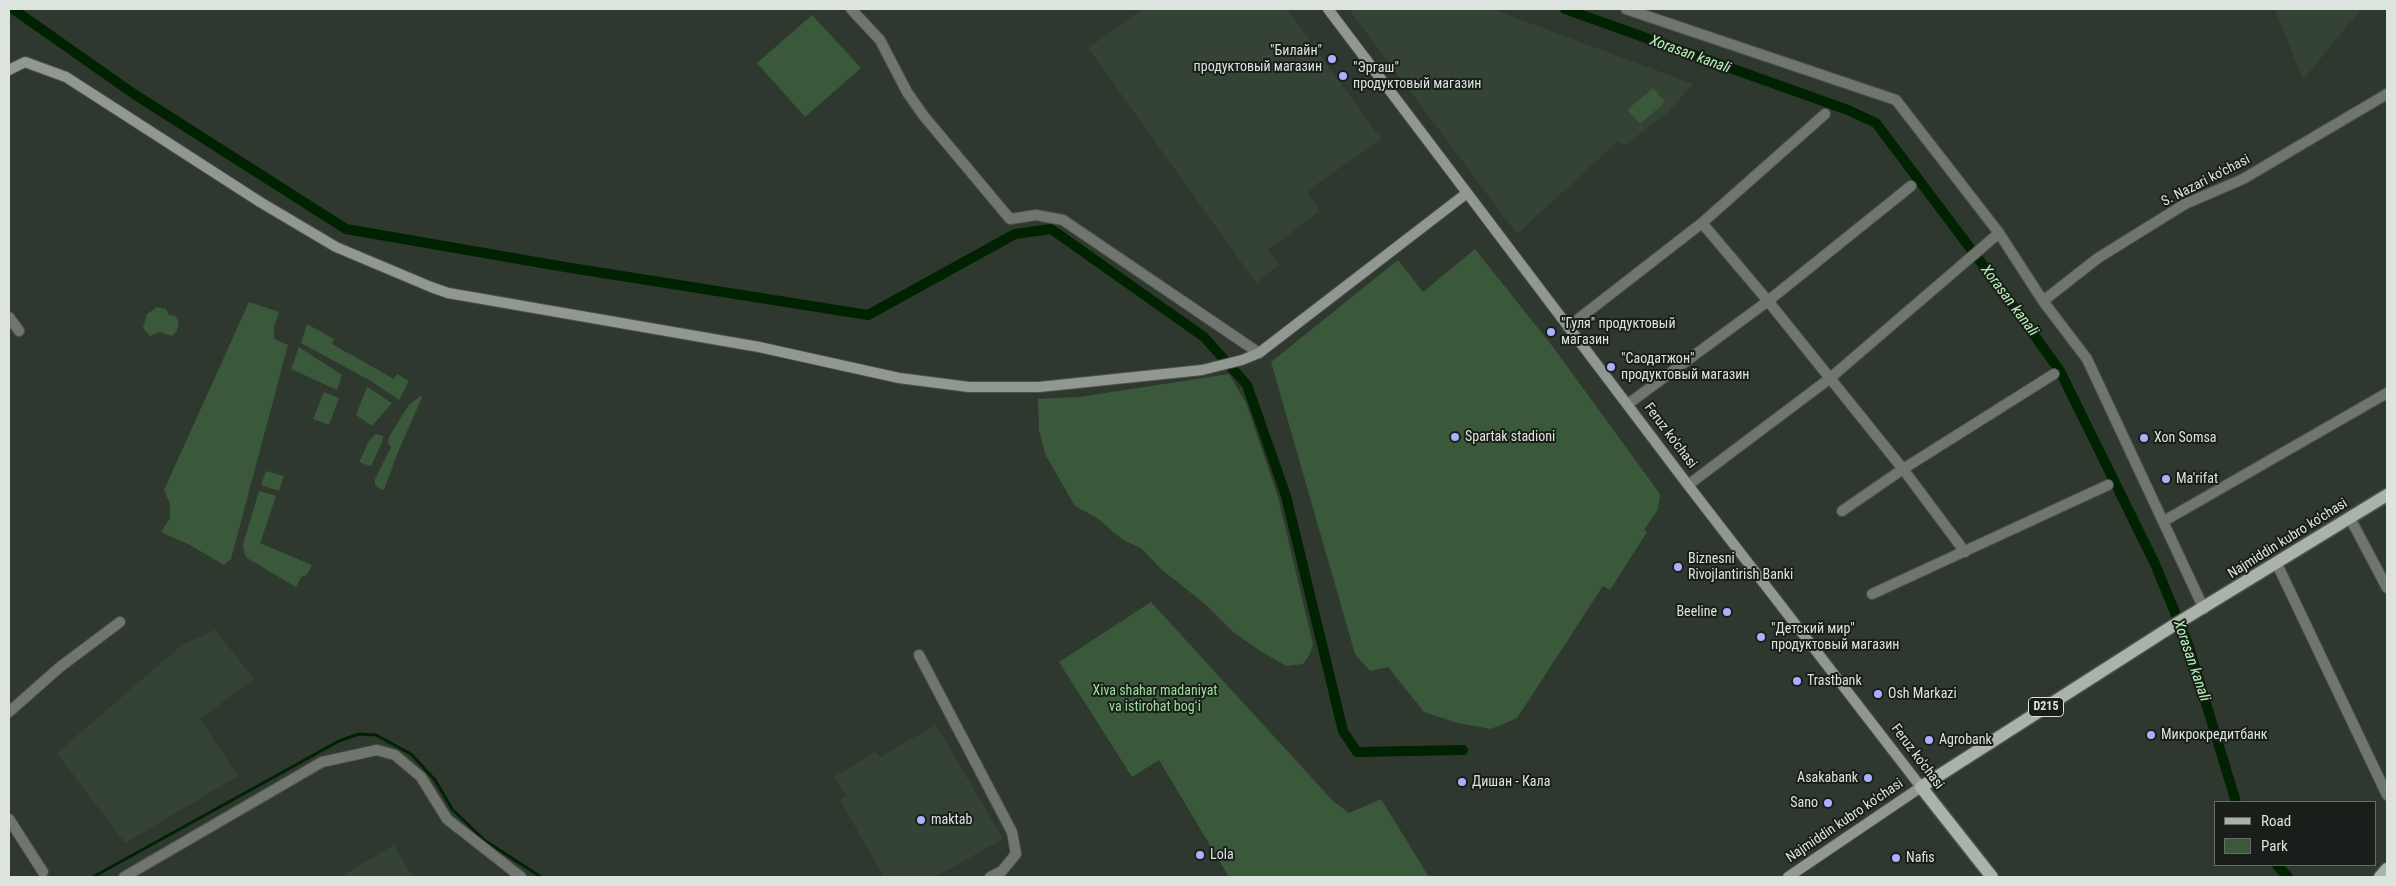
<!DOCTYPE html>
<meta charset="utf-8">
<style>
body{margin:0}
#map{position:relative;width:2396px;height:886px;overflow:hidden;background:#2f382f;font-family:"Roboto Condensed",sans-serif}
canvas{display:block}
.frame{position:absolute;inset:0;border:10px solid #dde3dd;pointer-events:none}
.legend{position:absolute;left:2214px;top:801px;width:162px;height:65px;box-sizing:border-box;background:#1a1e1a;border:1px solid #686d68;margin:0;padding:6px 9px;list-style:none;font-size:15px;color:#dde3dd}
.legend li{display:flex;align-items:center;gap:10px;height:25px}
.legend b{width:25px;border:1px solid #686d68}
</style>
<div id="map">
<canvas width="2396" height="886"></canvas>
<div class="frame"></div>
<ul class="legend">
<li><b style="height:6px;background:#aab3aa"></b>Road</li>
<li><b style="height:14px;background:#3a583a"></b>Park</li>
</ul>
</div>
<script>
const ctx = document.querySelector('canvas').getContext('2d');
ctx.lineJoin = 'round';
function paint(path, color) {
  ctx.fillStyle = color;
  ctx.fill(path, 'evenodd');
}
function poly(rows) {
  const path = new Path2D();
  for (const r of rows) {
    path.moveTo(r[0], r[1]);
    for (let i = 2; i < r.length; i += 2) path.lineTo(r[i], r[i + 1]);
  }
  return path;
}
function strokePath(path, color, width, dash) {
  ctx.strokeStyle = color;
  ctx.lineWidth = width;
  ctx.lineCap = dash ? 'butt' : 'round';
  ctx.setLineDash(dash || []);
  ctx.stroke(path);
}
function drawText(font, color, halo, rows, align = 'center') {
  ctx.font = font + ' "Roboto Condensed",sans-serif';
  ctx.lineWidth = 4;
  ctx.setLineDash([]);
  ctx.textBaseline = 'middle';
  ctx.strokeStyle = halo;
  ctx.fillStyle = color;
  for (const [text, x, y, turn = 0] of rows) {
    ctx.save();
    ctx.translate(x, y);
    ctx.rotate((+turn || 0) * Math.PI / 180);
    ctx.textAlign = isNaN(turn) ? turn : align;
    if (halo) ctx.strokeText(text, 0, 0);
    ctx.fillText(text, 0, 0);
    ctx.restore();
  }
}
paint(poly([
 [1143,9,1287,9,1381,139,1307,191,1320,211,1268,250,1279,265,1256,283,1088,48],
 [1354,9,1492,9,1693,84,1668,112,1624,146,1618,141,1517,234,1351,12],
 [2275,9,2361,9,2303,80],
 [215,630,254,679,200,719,238,776,125,843,57,753,182,645],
 [936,725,1003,839,935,877,884,877,840,800,846,795,834,777,875,752,880,757],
 [394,845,413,877,340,877]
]), '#354335');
paint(poly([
 [812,15,861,68,805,117,757,63],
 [1653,88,1665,102,1640,124,1627,110],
 [1475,249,1553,347,1660,494,1658,509,1644,530,1647,532,1610,590,1603,586,1517,718,1491,729,1458,723,1424,712,1388,667,1370,671,1355,654,1271,362,1398,260,1423,292],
 [249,302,279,312,274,327,274,339,288,345,231,559,224,565,190,545,161,532,170,518,170,504,164,490],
 [157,307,166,309,169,315,175,316,179,322,177,331,172,336,160,332,150,336,143,328,147,314],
 [307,324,334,339,332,344,394,379,397,374,409,381,399,400,371,381,301,343],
 [299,347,342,375,337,390,291,369],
 [1229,374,1246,403,1278,497,1313,644,1310,654,1303,664,1286,666,1259,650,1233,632,1205,604,1161,569,1141,548,1123,540,1097,518,1075,506,1046,456,1039,430,1038,399,1079,397],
 [367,387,392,403,372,426,356,415],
 [324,392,339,398,329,425,313,419],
 [420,396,422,397,420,402,398,452,384,490,380,489,375,485,375,479,391,447,388,444,389,437,408,406],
 [376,434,383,436,383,440,372,464,370,466,359,462,369,441],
 [266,471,284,476,279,491,261,485],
 [259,491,276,496,260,543,312,565,307,575,301,577,296,587,247,558,244,552,243,544],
 [1151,602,1333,801,1349,813,1381,799,1429,877,1229,877,1159,760,1132,777,1059,662]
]), '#3a583a');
strokePath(poly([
 [93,877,339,741,359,734,376,735,411,754,435,780,452,809,484,840,541,877]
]), '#020', 3);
strokePath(poly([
 [13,9,134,94,346,229,565,267,868,315,1015,234,1051,229,1204,337,1247,385,1286,496,1343,731,1357,752,1463,750],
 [1565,9,1848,110,1876,123,2001,289,2060,371,2155,564,2188,644,2236,802],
 [2277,865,2288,877]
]), '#020', 10);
const minor = poly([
 [851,9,880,40,907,92,923,115,1010,219,1036,215,1063,220,1259,353],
 [1626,9,1896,100,1999,233,2043,301,2087,359,2204,609],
 [1702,223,1768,301,1903,469,1965,552],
 [2043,301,2098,258,2185,204,2243,179,2387,94],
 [9,317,19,331],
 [1568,327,1702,223,1825,114],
 [1628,404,1768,301,1911,186],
 [1688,485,1829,379,1999,233],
 [1842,511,1903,469,2054,374],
 [2350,518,2387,588],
 [2164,521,2387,393],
 [2276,562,2387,795],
 [1872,594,2108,485],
 [919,655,1012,832,1016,854,1002,871,990,877],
 [9,712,60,667,120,622],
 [9,819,43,872],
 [124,877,322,762,377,750,395,755,421,777,447,819,521,877]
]);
const secondary = poly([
 [1328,9,1688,485,1921,787,1788,877],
 [9,70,25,62,66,77,260,202,336,247,431,287,448,293,759,347,899,378,969,387,1039,387,1202,370,1242,360,1259,353,1467,193]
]);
const primary = poly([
 [1992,877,1921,787,2171,627,2387,495],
 [2380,877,2387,869]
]);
strokePath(minor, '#4b534b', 12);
strokePath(secondary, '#4b534b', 12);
strokePath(primary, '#4b534b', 15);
strokePath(minor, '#707570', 10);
strokePath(secondary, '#919891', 10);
strokePath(primary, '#aab3aa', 12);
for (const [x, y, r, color] of [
 [1332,59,5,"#a9b0fc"],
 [1343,76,5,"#a9b0fc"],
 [1551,332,5,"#a9b0fc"],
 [1611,367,5,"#a9b0fc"],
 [1455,437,5,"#a9b0fc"],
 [2144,438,5,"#a9b0fc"],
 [2166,479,5,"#a9b0fc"],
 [1678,567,5,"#a9b0fc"],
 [1727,612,5,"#a9b0fc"],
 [1761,637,5,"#a9b0fc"],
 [1797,681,5,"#a9b0fc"],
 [1878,694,5,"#a9b0fc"],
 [2151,735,5,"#a9b0fc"],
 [1929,740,5,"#a9b0fc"],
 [1868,778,5,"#a9b0fc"],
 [1462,782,5,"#a9b0fc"],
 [1828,803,5,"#a9b0fc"],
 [921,820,5,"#a9b0fc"],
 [1200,855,5,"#a9b0fc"],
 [1896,858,5,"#a9b0fc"]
]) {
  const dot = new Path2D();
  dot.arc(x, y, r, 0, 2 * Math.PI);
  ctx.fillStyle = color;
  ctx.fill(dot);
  strokePath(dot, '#1a1e1a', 2);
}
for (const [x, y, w] of [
 [2046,707,35]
]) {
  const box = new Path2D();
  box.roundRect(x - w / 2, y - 9.5, w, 19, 4);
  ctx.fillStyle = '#1a1e1a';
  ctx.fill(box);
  strokePath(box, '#dde3dd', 1);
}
drawText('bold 12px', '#dde3dd', null, [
 ["D215",2046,707]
]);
drawText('14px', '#dde3dd', '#1a1e1a', [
 ["\"Билайн\"",1322,51,"right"],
 ["продуктовый магазин",1322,67,"right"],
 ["\"Эргаш\"",1353,68],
 ["продуктовый магазин",1353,84],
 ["\"Гуля\" продуктовый",1561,324],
 ["магазин",1561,340],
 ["\"Саодатжон\"",1621,359],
 ["продуктовый магазин",1621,375],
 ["Spartak stadioni",1465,437],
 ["Xon Somsa",2154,438],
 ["Ma'rifat",2176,479],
 ["Biznesni",1688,559],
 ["Rivojlantirish Banki",1688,575],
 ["Beeline",1717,612,"right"],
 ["\"Детский мир\"",1771,629],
 ["продуктовый магазин",1771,645],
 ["Trastbank",1807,681],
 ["Osh Markazi",1888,694],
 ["Микрокредитбанк",2161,735],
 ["Agrobank",1939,740],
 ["Asakabank",1858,778,"right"],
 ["Дишан - Кала",1472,782],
 ["Sano",1818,803,"right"],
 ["maktab",931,820],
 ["Lola",1210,855],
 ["Nafis",1906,858]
], 'left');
drawText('14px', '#dde3dd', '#1a1e1a', [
 ["S. Nazari ko'chasi",2206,181,-27],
 ["Feruz ko'chasi",1670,436,53],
 ["Najmiddin kubro ko'chasi",2288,539,-32],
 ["Feruz ko'chasi",1917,757,53],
 ["Najmiddin kubro ko'chasi",1845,821,-34]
]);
drawText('14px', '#9fdd9f', '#1a1e1a', [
 ["Xiva shahar madaniyat",1155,691],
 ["va istirohat bogʻi",1155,707]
]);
drawText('italic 15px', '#b6f5b6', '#1a1e1a', [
 ["Xorasan kanali",1690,55,20],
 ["Xorasan kanali",2009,301,53],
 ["Xorasan kanali",2191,661,71]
]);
</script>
